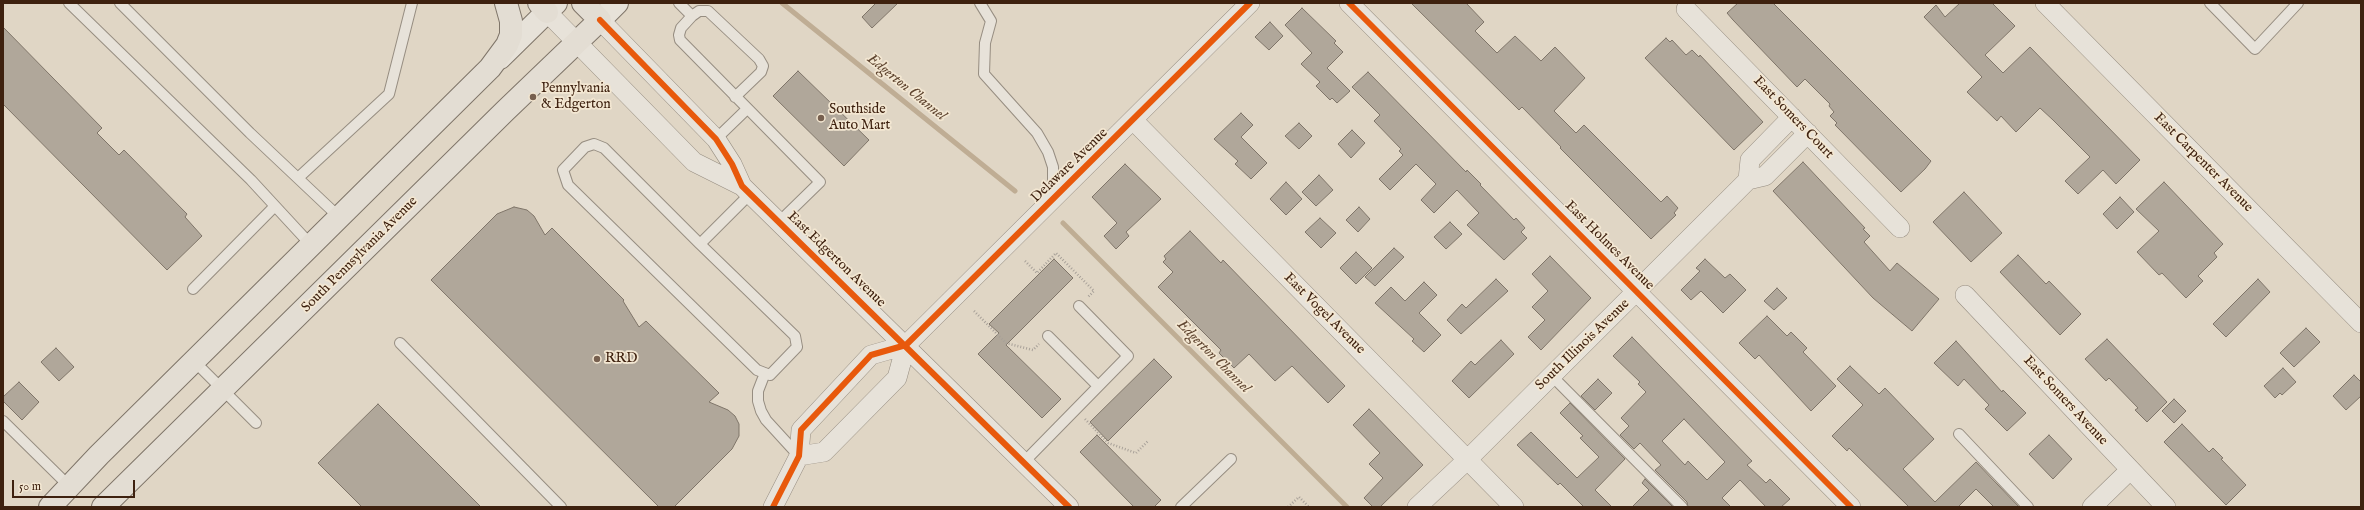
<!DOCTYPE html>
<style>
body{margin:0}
#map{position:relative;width:2364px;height:510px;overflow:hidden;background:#e0d6c5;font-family:"IM FELL English",serif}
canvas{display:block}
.frame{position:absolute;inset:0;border:4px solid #3e210f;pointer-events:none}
.scale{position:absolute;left:12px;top:480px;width:123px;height:18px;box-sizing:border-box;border:2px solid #3e210f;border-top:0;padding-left:5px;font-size:12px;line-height:14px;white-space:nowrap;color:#3e210f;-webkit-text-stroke:3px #f3e7d2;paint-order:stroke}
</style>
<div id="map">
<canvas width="2364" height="510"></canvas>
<div class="frame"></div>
<div class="scale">50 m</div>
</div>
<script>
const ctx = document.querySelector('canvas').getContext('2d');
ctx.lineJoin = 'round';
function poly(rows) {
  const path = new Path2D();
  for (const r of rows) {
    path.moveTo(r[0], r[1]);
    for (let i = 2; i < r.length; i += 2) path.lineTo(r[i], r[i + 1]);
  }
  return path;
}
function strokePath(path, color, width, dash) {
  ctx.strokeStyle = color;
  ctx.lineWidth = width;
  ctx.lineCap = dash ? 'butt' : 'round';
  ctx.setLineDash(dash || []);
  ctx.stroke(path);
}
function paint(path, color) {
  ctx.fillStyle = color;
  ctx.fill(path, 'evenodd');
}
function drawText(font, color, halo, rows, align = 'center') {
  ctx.font = font + ' "IM FELL English",serif';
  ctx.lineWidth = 3.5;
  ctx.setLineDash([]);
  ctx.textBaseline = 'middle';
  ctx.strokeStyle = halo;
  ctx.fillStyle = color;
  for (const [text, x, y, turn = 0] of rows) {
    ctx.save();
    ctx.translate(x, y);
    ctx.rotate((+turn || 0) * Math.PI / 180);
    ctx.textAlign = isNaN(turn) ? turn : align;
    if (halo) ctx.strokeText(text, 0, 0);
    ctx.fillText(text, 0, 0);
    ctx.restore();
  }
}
strokePath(poly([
 [782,3,1015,191],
 [1063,223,1347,507]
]), '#bfad94', 5);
const building = poly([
 [876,3,898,3,872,28,862,17,876,3],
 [1411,3,1466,3,1484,22,1475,31,1497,53,1515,36,1541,61,1555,47,1585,78,1554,111,1576,133,1584,125,1661,202,1667,196,1678,208,1674,213,1676,215,1651,239,1560,148,1561,147,1522,107,1519,110,1411,3],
 [1738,3,1773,3,1931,161,1925,169,1901,192,1835,125,1837,123,1830,116,1834,112,1829,106,1830,104,1805,79,1797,87,1733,20,1727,13,1738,3],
 [1960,3,1992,3,2015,26,1985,55,2003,73,2030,47,2140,160,2116,184,2103,170,2078,194,2065,181,2090,157,2053,120,2040,108,2016,132,2001,116,1997,121,1967,92,1982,77,1924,17,1936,5,1945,17,1960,3],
 [1302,8,1336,41,1334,43,1343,52,1327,68,1350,91,1337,103,1332,98,1330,100,1316,86,1320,82,1301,64,1312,53,1285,25,1302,8],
 [1270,22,1283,36,1269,50,1255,37,1270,22],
 [3,27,102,128,97,133,119,155,124,150,187,214,185,217,202,236,167,270,3,104,3,27],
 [1666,38,1670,42,1672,40,1686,55,1692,50,1699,57,1700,55,1763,122,1734,150,1645,58,1666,38],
 [798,71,869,140,844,166,773,96,798,71],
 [1368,72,1466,172,1467,170,1481,184,1480,185,1514,220,1516,218,1525,228,1521,232,1527,238,1504,260,1467,225,1479,213,1457,190,1434,213,1421,200,1436,184,1416,164,1390,190,1379,179,1403,155,1399,151,1401,149,1374,121,1380,115,1352,87,1368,72],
 [1241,113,1253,125,1241,137,1267,163,1251,179,1235,164,1238,161,1214,139,1241,113],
 [1299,123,1312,136,1299,149,1285,136,1299,123],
 [1352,130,1365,143,1351,158,1338,144,1352,130],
 [1803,162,1865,228,1863,229,1870,236,1864,242,1890,271,1897,263,1939,299,1912,331,1873,298,1773,191,1803,162],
 [1125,164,1161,199,1126,232,1129,236,1116,249,1104,236,1117,223,1092,197,1125,164],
 [1319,175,1333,190,1316,206,1302,192,1319,175],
 [1286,182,1302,199,1286,215,1270,199,1286,182],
 [2164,182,2223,244,2214,253,2217,257,2198,276,2203,281,2186,298,2162,273,2159,275,2137,252,2159,231,2136,209,2164,182],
 [1964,192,2002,233,1971,262,1933,222,1964,192],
 [2120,197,2134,212,2117,229,2103,214,2120,197],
 [514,207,527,210,534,216,545,235,552,228,624,300,623,301,639,327,646,321,719,393,709,402,728,410,735,416,739,424,739,436,732,449,674,507,659,507,431,280,497,214,514,207],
 [1359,207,1370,219,1358,232,1346,220,1359,207],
 [1320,218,1336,233,1321,248,1305,232,1320,218],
 [1450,222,1462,234,1446,249,1434,237,1450,222],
 [1190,231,1221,263,1223,260,1345,386,1328,403,1292,366,1275,381,1249,354,1234,368,1219,353,1221,350,1158,287,1173,272,1163,262,1166,259,1164,256,1190,231],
 [1394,248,1404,257,1375,286,1365,277,1394,248],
 [1356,252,1372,268,1356,284,1340,268,1356,252],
 [2018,255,2046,284,2049,281,2081,314,2060,335,2000,272,2018,255],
 [1550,256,1591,298,1541,350,1528,337,1545,320,1532,307,1548,291,1532,274,1550,256],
 [1054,259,1073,278,1006,345,1061,399,1042,418,978,354,999,333,989,324,1054,259],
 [1705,259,1725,278,1730,274,1746,290,1723,313,1701,291,1691,300,1681,290,1700,271,1696,268,1705,259],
 [1496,279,1508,291,1461,334,1447,320,1462,304,1466,308,1496,279],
 [2258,279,2270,292,2226,337,2213,324,2258,279],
 [1424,282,1437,295,1419,313,1441,335,1424,352,1412,341,1414,339,1375,303,1391,287,1405,301,1424,282],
 [1777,288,1787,298,1774,310,1764,301,1777,288],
 [1767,316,1787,336,1791,332,1807,348,1803,352,1836,386,1811,411,1759,355,1755,359,1739,343,1767,316],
 [2306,328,2320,342,2294,367,2280,353,2306,328],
 [1632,337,1752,461,1747,465,1766,483,1770,479,1790,499,1781,507,1766,507,1740,480,1722,498,1731,507,1688,507,1687,502,1655,470,1661,465,1640,443,1634,449,1620,435,1629,426,1621,418,1646,392,1638,384,1640,382,1613,356,1632,337],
 [1684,419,1725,462,1707,480,1688,461,1685,465,1662,441,1684,419],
 [2107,339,2167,402,2147,422,2135,410,2138,408,2109,378,2106,381,2085,359,2107,339],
 [1501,340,1514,354,1469,398,1452,381,1471,361,1475,365,1501,340],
 [1956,341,2002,392,2003,390,2026,413,2007,431,1985,409,1989,405,1964,379,1958,386,1934,363,1956,341],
 [56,348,74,367,59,381,41,362,56,348],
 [1154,359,1172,377,1108,441,1090,422,1154,359],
 [1850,366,1879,394,1885,388,1934,439,1903,469,1935,502,1976,462,2019,507,1994,507,1976,489,1958,507,1909,507,1849,448,1847,451,1832,436,1863,405,1837,379,1850,366],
 [2283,368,2296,382,2282,395,2280,393,2275,398,2264,386,2283,368],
 [2354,375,2361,382,2361,396,2346,410,2333,396,2354,375],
 [1598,379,1612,393,1595,410,1581,396,1598,379],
 [19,382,39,402,22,420,3,401,3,397,19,382],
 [2174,399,2186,411,2174,423,2162,411,2174,399],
 [1570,403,1625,459,1595,490,1612,507,1584,507,1560,483,1558,485,1517,445,1531,432,1577,478,1599,457,1580,438,1583,436,1560,413,1570,403],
 [378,404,481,507,362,507,318,463,378,404],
 [1369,409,1423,465,1380,507,1373,507,1364,498,1383,478,1369,464,1380,453,1353,425,1369,409],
 [2182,424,2209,452,2213,448,2223,458,2221,459,2246,485,2226,505,2164,442,2182,424],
 [1097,435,1161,500,1154,507,1134,507,1080,452,1097,435],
 [2049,435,2072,459,2053,479,2029,454,2049,435],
 [1645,479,1673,507,1632,507,1649,490,1642,483,1645,479]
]);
paint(building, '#b0a79a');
strokePath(building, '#7f7569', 1);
const service = poly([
 [69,3,251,180,311,245],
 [120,3,250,133,339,217],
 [679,3,692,16,681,28,679,35,680,40,820,182,779,222],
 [980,3,991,21,985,43,984,74,1037,133,1048,152,1053,167,1053,183,1051,199],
 [2210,3,2255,49,2298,3],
 [692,16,699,11,708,11,759,59,763,66,761,72,735,97],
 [716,139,747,109],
 [298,178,389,94,412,3],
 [700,244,795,336,797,347,770,375,757,370,568,185,563,170,585,147,594,144,604,148,700,244,750,194],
 [193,289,275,206],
 [1048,336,1098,386],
 [400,343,561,507],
 [194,361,256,423],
 [765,373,758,391,758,401,761,411,766,420,798,455],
 [1551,375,1682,507],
 [3,421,69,486],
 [1959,434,2028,507],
 [1023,463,1128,356,1079,306],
 [1181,507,1231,459]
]);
const minor = poly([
 [1349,3,1851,507],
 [2045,3,2361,323],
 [1686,9,1900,228],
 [547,12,694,162,742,186],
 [600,20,716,139,732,164,742,186,1069,507],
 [1133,120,1514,507],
 [1748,180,1750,160,1792,117],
 [1965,295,2166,507],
 [799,456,824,452,897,378,906,345],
 [773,507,799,456,801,430,871,355,906,345,1250,3],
 [1417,507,1467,460,1748,180,1765,176,1808,133],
 [2092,507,2130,470]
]);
const secondary = poly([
 [600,20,617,3],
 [500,58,556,3]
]);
const primary = poly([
 [539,3,547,12],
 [50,507,99,455,490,68,507,45,511,35,511,21,506,3],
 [103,507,505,111,600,20,583,3]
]);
strokePath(service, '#968d81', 12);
strokePath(minor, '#968d81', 20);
strokePath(secondary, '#7f7569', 24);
strokePath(primary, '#7f7569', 24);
strokePath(poly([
 [1025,261,1037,273,1056,253,1094,291,1088,297],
 [974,311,1006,343,1033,350,1039,344],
 [1085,419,1108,443,1136,453,1148,441],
 [1288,507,1299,497,1309,507]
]), '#a8a199', 2.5, [1, 2]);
strokePath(service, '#e7e2d9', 10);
strokePath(minor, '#e7e2d9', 19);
strokePath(secondary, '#e7e2d9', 22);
strokePath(primary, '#e3ddd3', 22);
strokePath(poly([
 [1349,3,1851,507],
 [600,20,716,139,732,164,742,186,1069,507],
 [773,507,799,456,801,430,871,355,906,345,1250,3]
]), '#e8590c', 6);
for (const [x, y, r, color] of [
 [533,97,4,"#77604f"],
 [821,118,4,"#77604f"],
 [597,359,4,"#77604f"]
]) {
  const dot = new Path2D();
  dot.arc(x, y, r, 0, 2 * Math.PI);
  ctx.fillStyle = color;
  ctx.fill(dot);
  strokePath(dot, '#f3e7d2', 1.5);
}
drawText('14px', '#3e210f', '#f3e7d2', [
 ["Pennylvania",541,89],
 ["& Edgerton",541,105],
 ["Southside",829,110],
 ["Auto Mart",829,126],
 ["RRD",605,359]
], 'left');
drawText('14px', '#3e210f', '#f3e7d2', [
 ["East Somers Court",1793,118,46],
 ["East Carpenter Avenue",2203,163,45],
 ["Delaware Avenue",1070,166,-44],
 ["East Holmes Avenue",1609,246,45],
 ["South Pennsylvania Avenue",360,255,-45],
 ["East Edgerton Avenue",836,260,44],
 ["East Vogel Avenue",1324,314,45],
 ["South Illinois Avenue",1583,345,-44],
 ["East Somers Avenue",2065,401,47]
]);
drawText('italic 15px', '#604631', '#f3e7d2', [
 ["Edgerton Channel",906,88,39],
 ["Edgerton Channel",1213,357,45]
]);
</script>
